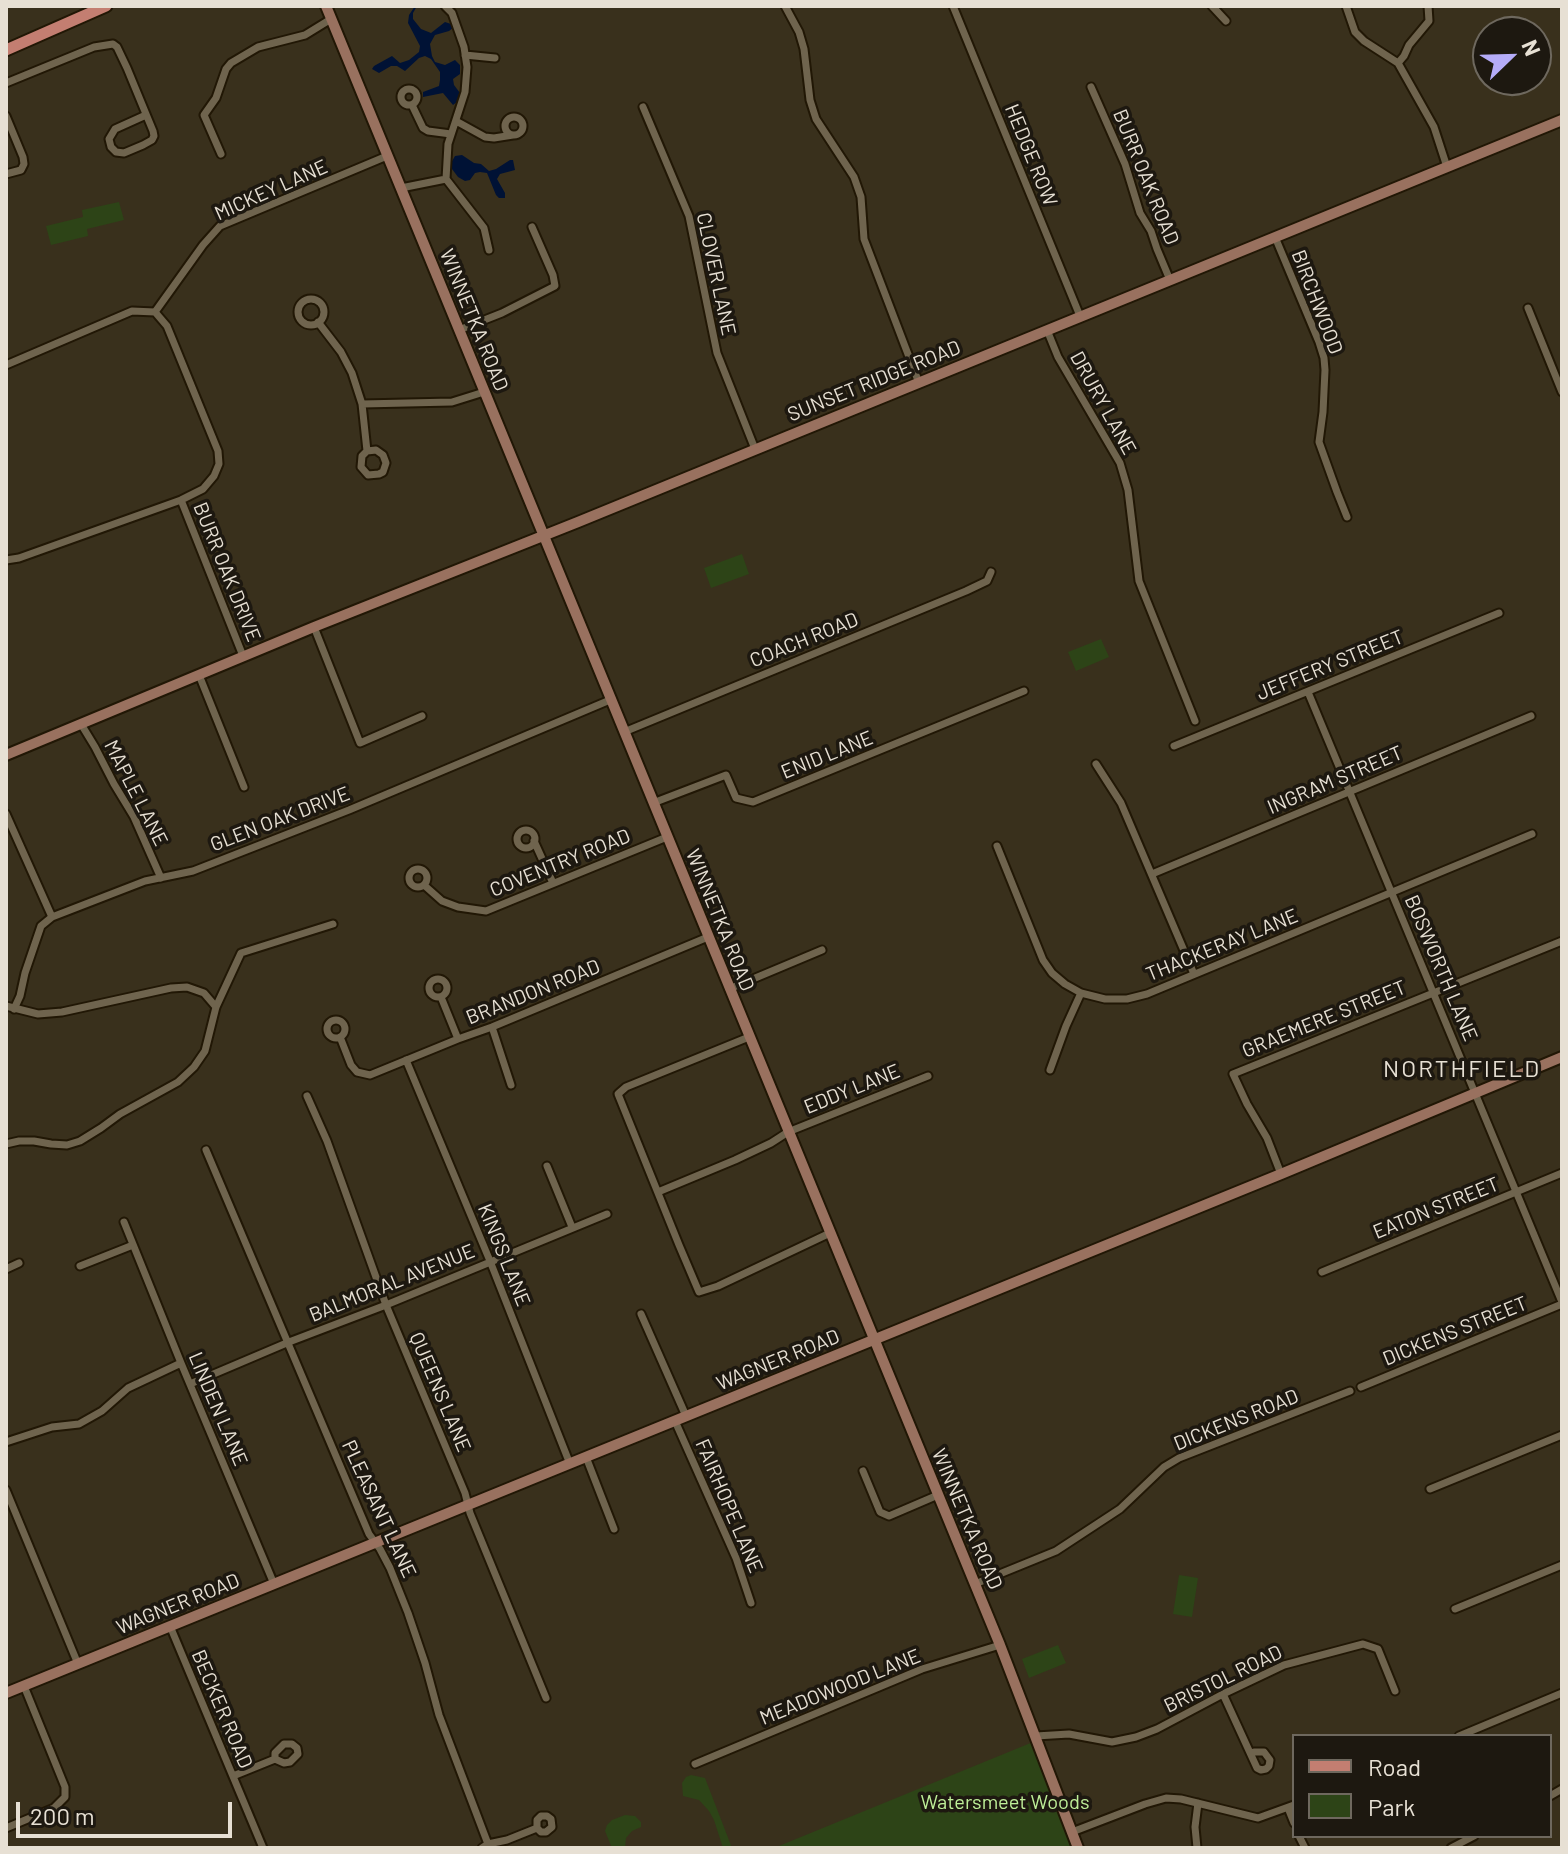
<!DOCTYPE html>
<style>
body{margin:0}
#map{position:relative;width:1568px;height:1854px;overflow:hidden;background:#39301c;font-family:Barlow,sans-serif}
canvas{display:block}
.frame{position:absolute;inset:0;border:8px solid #e7e0d4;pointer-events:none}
.legend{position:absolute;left:1292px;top:1734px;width:260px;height:104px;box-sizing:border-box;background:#1d1810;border:2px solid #6e685e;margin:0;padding:10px 14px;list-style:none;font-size:24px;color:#e7e0d4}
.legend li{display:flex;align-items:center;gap:16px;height:40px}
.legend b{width:40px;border:2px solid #6e685e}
.north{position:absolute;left:1472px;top:16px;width:80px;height:80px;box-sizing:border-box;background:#1d1810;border:2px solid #6e685e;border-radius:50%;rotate:67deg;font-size:22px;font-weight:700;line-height:32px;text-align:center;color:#e7e0d4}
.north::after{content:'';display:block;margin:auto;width:28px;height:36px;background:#b5acf8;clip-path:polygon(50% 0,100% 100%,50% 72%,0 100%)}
.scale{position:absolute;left:16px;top:1802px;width:216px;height:36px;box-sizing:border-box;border:4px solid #e7e0d4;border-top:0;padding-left:10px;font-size:24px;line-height:28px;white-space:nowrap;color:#e7e0d4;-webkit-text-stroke:6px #1d1810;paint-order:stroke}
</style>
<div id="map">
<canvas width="1568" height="1854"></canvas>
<div class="frame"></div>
<ul class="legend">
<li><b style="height:10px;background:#c37e71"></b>Road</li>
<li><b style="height:22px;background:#2d4417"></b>Park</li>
</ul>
<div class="north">N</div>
<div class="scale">200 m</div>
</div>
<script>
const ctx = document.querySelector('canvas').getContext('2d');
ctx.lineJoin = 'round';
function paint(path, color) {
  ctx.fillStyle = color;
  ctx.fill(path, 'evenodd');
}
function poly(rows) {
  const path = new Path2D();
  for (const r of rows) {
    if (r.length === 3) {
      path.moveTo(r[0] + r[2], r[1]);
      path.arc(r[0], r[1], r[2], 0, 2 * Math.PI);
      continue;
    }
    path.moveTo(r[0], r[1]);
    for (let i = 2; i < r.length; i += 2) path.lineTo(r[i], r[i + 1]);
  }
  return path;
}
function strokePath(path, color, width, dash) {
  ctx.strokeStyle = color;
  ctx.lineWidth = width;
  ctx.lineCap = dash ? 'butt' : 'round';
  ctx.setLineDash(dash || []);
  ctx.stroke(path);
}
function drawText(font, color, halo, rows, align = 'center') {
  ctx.font = font + ' Barlow,sans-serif';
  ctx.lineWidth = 7;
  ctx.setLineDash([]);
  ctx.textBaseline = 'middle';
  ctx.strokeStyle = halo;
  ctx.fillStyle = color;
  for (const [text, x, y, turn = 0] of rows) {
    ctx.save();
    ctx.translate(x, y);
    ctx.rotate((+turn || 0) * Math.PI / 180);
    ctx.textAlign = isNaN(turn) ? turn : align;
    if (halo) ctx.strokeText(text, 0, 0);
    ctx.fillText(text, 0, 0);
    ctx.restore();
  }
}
paint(poly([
 [119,202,124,220,87,229,88,236,51,245,46,226,83,217,82,210],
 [742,554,749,574,711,588,704,568],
 [1101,639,1109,657,1076,671,1068,652],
 [1179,1575,1198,1578,1192,1617,1173,1614],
 [1058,1645,1066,1663,1029,1678,1022,1659],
 [1033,1742,1073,1848,774,1848],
 [691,1775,705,1778,732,1848,723,1848,714,1820,709,1811,699,1800,683,1796,682,1783,686,1777],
 [625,1815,635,1816,641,1822,641,1827,632,1831,626,1838,625,1848,612,1848,605,1831,607,1825,612,1820]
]), '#2d4417');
paint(poly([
 [415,6,417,6,413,13,413,19,421,29,431,33,445,22,451,24,453,28,449,31,435,35,430,44,432,56,435,62,445,65,455,60,460,65,460,74,453,79,454,85,460,93,460,96,457,102,453,105,443,93,423,97,423,92,439,86,440,80,440,72,431,59,425,56,419,58,405,71,397,66,391,66,379,73,372,69,374,66,392,56,400,63,409,60,419,52,420,46,408,23,409,15],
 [462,155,474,163,481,164,489,171,496,169,510,160,513,160,515,170,500,174,497,179,505,193,505,198,499,198,496,195,487,173,480,172,475,173,470,180,465,181,458,177,452,169,451,163,455,156]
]), '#001235');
const street = poly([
 [445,6,452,13,464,47,467,67,465,92,448,144,446,179,484,228,489,250],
 [785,6,799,32,804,49,810,100,816,119,854,177,861,197,864,239,919,383],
 [953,6,1080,316],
 [1212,6,1226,21],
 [1346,6,1355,32,1364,41,1398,63,1434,127,1447,167],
 [465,55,495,58],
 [1398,63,1404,56,1409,45,1429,21,1428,6],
 [6,83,94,47,113,44,117,47,127,68,153,131,154,136,152,140,143,145,124,153,116,152,111,147,109,139,115,129,146,115],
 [1091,87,1125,164,1140,213,1151,231,1157,249,1170,280],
 [409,97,8],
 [412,105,423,128,428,131,451,134],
 [643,107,689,216,717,353,755,449],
 [6,116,23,157,24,164,21,170,6,174],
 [514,126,9],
 [456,121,485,137,494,138,513,135],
 [221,154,204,115,216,98,226,69,231,63,258,47,305,35,331,19],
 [401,188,446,179],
 [1275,237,1319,342,1324,358,1325,370,1323,412,1319,442,1337,492,1347,517],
 [311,312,13],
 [1528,308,1562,392],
 [155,312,203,245,220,226,387,156],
 [318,322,341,352,352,373,362,404,367,451,362,456,361,467,368,475,379,474,383,472,386,463,383,455,376,450,367,451],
 [459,330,502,313,555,286,553,275,532,227],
 [1047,330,1058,357,1120,463,1128,490,1139,581,1195,721],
 [6,365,132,311,155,312],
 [362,404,452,402,484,392],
 [181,500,243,656],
 [6,560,19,558,181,500,203,489,214,476,219,464,218,451,167,326,155,312],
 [314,627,360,743,422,716],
 [199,675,244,787],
 [1308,692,1562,1302],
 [81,724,95,747,114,784,134,817,161,878],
 [624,732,966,591,987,581,991,572],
 [1174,746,1499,613],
 [1096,764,1121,803,1194,974],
 [653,803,726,775,736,798,753,802,1024,691],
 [6,814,52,917],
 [526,839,9],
 [534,841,553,883],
 [997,846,1043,960,1052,973,1065,984,1081,993,1105,999,1127,999,1147,994,1532,834],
 [418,878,9],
 [1152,874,1531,716],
 [424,885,442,901,458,907,486,911,667,837],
 [438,988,9],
 [729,989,822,950],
 [441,997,458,1039],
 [6,1006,38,1014,62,1012,171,988,187,987,204,993,216,1007],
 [14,1009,20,996,25,973,41,926,52,917,145,881,193,871,349,810,610,700],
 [336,1029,9],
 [492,1027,511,1085],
 [340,1037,351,1065,357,1072,370,1075,458,1039,492,1027,708,937],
 [749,1037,626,1087,618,1094,679,1245,699,1292,718,1286,830,1233],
 [406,1060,490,1261,570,1464],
 [1050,1070,1066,1026,1081,993],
 [307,1096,327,1141,386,1305,465,1493,470,1513,546,1698],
 [6,1144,19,1141,34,1141,51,1144,67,1145,80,1141,101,1128,120,1114,178,1082,194,1067,205,1051,216,1007,241,953,333,924],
 [206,1150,369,1534,380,1549,390,1568,408,1613,425,1663,439,1715,488,1844],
 [547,1166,572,1227],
 [1281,1174,1267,1138,1247,1104,1233,1074,1562,941],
 [658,1192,735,1160,771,1143,788,1132,928,1076],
 [124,1222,181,1363,274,1584],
 [80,1266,133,1245],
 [6,1269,19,1263],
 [1322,1272,1562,1173],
 [641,1314,686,1416],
 [190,1384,289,1342,386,1305,607,1214],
 [1361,1387,1562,1304],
 [675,1421,736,1558,751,1603],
 [6,1442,52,1427,79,1424,102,1411,128,1388,181,1363],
 [586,1457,614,1529],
 [863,1471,880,1512,889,1516,938,1495],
 [1430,1489,1562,1435],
 [6,1490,78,1664],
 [975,1584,1056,1551,1120,1509,1164,1467,1179,1458,1350,1391],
 [1455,1609,1562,1565],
 [170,1626,263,1848],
 [1223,1694,1257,1768,1261,1770,1266,1769,1269,1766,1270,1760,1264,1752,1254,1752,1251,1754],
 [1036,1736,1069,1734,1112,1742,1136,1737,1157,1729,1223,1694,1284,1665,1363,1644,1378,1649,1395,1691],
 [1459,1736,1562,1693],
 [695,1764,922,1669,1000,1645],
 [233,1776,275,1759,284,1763,290,1762,298,1754,297,1748,292,1744,284,1744,275,1753,275,1759],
 [1550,1796,1562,1789],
 [1288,1808,1294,1823],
 [6,1828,54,1808,65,1797,65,1787,24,1686],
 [1072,1832,1145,1804,1166,1798,1181,1799,1258,1818,1294,1805],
 [1299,1836,1305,1848],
 [482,1848,488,1844,507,1840,537,1828,541,1832,546,1832,552,1827,551,1819,547,1816,541,1816,537,1820,537,1828],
 [1197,1848,1195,1827,1198,1803],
 [1451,1848,1474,1836]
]);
const secondary = poly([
 [326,6,1000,1645,1078,1848],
 [6,755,314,627,578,522,1562,120],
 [6,1693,1281,1174,1562,1057]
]);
const primary = poly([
 [6,50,106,6]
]);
strokePath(street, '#211705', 11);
strokePath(secondary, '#211705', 14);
strokePath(primary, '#211705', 15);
strokePath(street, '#6f644e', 7);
strokePath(secondary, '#99715f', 10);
strokePath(primary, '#c37e71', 11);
drawText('20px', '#e7e0d4', '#1d1810', [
 ["HEDGE ROW",1031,155,68],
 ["BURR OAK ROAD",1146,177,68],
 ["MICKEY LANE",271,190,-24],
 ["CLOVER LANE",716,274,78],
 ["BIRCHWOOD",1317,302,69],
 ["WINNETKA ROAD",474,320,68],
 ["SUNSET RIDGE ROAD",874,381,-22],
 ["DRURY LANE",1103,403,61],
 ["BURR OAK DRIVE",227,572,68],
 ["COACH ROAD",804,640,-22],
 ["JEFFERY STREET",1330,665,-22],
 ["ENID LANE",827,755,-22],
 ["INGRAM STREET",1335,780,-23],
 ["MAPLE LANE",136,793,63],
 ["GLEN OAK DRIVE",280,819,-21],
 ["COVENTRY ROAD",560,863,-22],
 ["WINNETKA ROAD",720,920,68],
 ["THACKERAY LANE",1222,945,-22],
 ["BOSWORTH LANE",1441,968,67],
 ["BRANDON ROAD",533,992,-22],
 ["GRAEMERE STREET",1324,1019,-22],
 ["EDDY LANE",852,1089,-22],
 ["EATON STREET",1436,1208,-22],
 ["KINGS LANE",504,1255,68],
 ["BALMORAL AVENUE",392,1283,-22],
 ["DICKENS STREET",1455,1331,-22],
 ["WAGNER ROAD",778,1360,-22],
 ["QUEENS LANE",440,1392,67],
 ["LINDEN LANE",218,1409,67],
 ["DICKENS ROAD",1236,1420,-22],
 ["FAIRHOPE LANE",729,1506,67],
 ["PLEASANT LANE",379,1509,65],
 ["WINNETKA ROAD",967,1519,67],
 ["WAGNER ROAD",178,1604,-22],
 ["BRISTOL ROAD",1223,1679,-26],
 ["MEADOWOOD LANE",840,1687,-22],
 ["BECKER ROAD",222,1709,67]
]);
drawText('20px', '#beee98', '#1d1810', [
 ["Watersmeet Woods",1005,1802]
]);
ctx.letterSpacing = '2px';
drawText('24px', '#e7e0d4', '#1d1810', [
 ["NORTHFIELD",1462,1069]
]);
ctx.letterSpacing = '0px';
</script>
